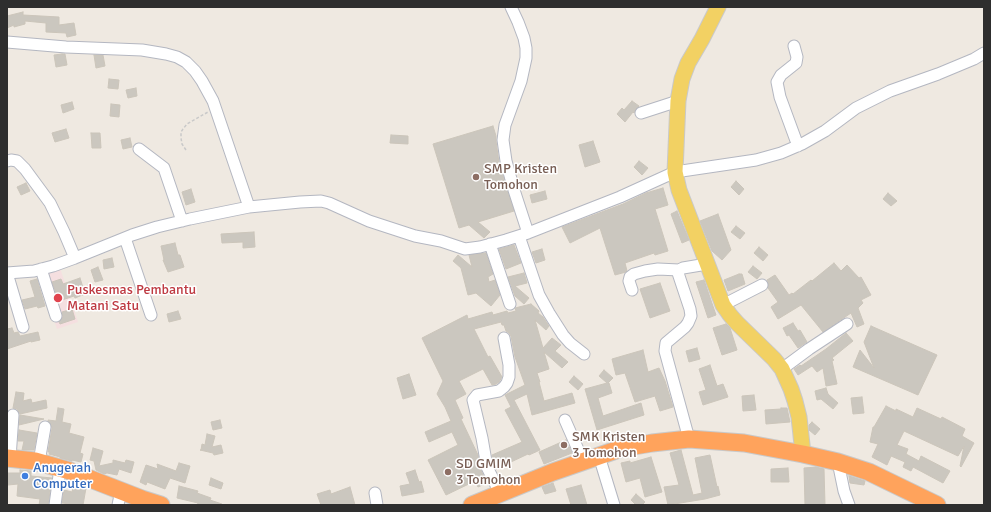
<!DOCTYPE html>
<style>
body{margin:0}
#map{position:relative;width:991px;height:512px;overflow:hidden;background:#efe9e1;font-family:Signika,sans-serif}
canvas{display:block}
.frame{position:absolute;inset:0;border:8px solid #2e2e2e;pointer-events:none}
</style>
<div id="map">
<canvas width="991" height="512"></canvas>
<div class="frame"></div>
</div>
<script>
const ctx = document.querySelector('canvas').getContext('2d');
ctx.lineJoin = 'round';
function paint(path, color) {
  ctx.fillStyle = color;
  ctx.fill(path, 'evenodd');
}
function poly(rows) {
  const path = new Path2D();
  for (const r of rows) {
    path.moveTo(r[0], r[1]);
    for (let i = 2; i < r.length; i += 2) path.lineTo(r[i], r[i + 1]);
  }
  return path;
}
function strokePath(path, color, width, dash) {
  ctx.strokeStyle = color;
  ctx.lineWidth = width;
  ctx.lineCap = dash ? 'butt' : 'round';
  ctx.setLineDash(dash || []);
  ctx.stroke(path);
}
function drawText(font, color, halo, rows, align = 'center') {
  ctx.font = font + ' Signika,sans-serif';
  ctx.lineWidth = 3;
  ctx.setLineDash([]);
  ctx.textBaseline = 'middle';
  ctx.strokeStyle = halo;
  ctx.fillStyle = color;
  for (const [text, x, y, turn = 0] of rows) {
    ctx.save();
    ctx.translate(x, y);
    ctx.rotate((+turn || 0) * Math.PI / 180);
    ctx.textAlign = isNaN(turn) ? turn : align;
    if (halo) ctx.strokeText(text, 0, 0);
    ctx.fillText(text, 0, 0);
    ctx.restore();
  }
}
paint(poly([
 [60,268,78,322,57,329,39,275]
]), '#f5dfe0');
const building = poly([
 [23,12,23,15,59,17,59,25,74,23,76,35,67,37,66,33,46,32,46,23,25,21,25,24,14,27,14,25,7,28,7,16,23,12],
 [62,54,65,54,67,65,56,67,54,55,62,54],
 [94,55,103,55,105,66,96,68,94,55],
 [109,79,119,80,118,89,108,88,109,79],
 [136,88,137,96,128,98,126,90,136,88],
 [632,101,639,106,636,109,634,113,633,112,625,122,617,114,622,108,624,110,632,101],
 [72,102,74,109,63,113,61,105,72,102],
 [111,104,120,105,119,117,110,116,111,104],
 [493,126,496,136,496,141,499,163,514,211,478,222,490,232,484,238,469,225,459,228,433,144,493,126],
 [66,129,69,138,55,142,52,133,66,129],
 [91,133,100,133,101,148,92,148,91,133],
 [391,135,408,136,408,144,390,143,391,135],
 [130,138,132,147,123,149,121,140,130,138],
 [593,141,600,162,585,167,579,145,593,141],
 [639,161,648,168,642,175,634,167,639,161],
 [736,181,744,189,739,195,731,187,736,181],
 [26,183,30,191,21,195,17,187,26,183],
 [663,188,668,205,655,209,668,251,655,255,654,253,625,263,627,271,626,272,615,275,600,228,570,243,562,227,623,204,646,193,663,188],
 [191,189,195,202,186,205,182,192,191,189],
 [545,191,547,199,532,203,530,195,545,191],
 [888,193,897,201,891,206,883,199,888,193],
 [677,211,689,240,682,243,671,214,677,211],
 [718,214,731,250,722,260,712,251,700,221,718,214],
 [736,226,745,233,740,239,731,232,736,226],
 [254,232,255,247,243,248,243,242,222,243,221,234,254,232],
 [175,243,178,255,180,255,184,267,168,272,163,260,164,260,161,246,175,243],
 [514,245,521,263,506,269,499,249,514,245],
 [759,247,768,255,763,261,754,253,759,247],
 [542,249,545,260,536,263,532,252,542,249],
 [486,253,493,274,488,277,489,282,495,280,500,295,491,306,476,293,468,295,461,268,453,261,458,255,472,267,469,255,486,253],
 [112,258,114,267,104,269,103,260,112,258],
 [834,263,841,271,847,265,859,278,861,277,871,295,861,300,863,303,858,308,864,324,857,327,851,313,823,332,801,305,778,319,771,307,778,302,768,288,768,282,767,280,775,275,789,295,792,293,793,294,811,280,812,281,834,263],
 [753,266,762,273,757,279,748,272,753,266],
 [98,267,103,280,95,282,91,270,98,267],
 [524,273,527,283,515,286,529,298,524,304,515,296,508,277,524,273],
 [739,274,742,274,745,284,728,291,724,280,739,274],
 [80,278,85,294,75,298,74,296,59,301,52,282,61,279,63,284,80,278],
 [37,279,45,306,38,308,37,306,25,309,22,300,35,297,30,281,37,279],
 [704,280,716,315,708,318,696,282,704,280],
 [660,283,670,311,650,318,640,289,660,283],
 [531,304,539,311,538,313,543,317,549,326,546,330,535,320,543,348,552,338,561,345,555,351,568,362,562,368,544,352,549,369,537,373,540,382,539,382,544,401,572,393,575,403,532,415,527,394,514,400,540,450,529,455,528,454,496,469,494,465,492,455,522,442,505,410,511,407,505,395,525,385,515,357,511,336,509,333,506,331,504,325,502,325,501,322,474,329,488,357,490,356,502,377,499,382,496,384,492,385,483,369,459,381,466,394,455,400,463,418,461,419,478,455,480,468,487,483,478,487,475,481,446,495,428,460,458,445,452,432,429,442,425,432,451,421,445,407,437,394,443,381,422,338,467,315,468,319,492,312,493,315,507,311,508,313,516,311,515,308,531,304],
 [72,309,75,319,60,324,59,322,61,320,63,317,62,312,72,309],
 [178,311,181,319,169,322,167,314,178,311],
 [793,323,798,331,800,330,807,342,798,348,789,335,787,336,783,328,793,323],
 [726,324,730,328,737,350,722,355,713,328,726,324],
 [871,326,937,355,918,395,853,367,860,350,874,368,864,342,871,326],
 [12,328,14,333,18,332,20,336,38,332,40,340,31,342,31,341,7,349,7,329,12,328],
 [846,333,853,341,832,358,834,360,832,361,837,384,826,386,823,368,817,372,812,366,798,375,794,369,800,365,801,366,826,349,846,333],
 [697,348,700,359,689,362,686,351,697,348],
 [643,350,648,372,659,368,665,381,673,407,660,411,655,396,635,402,625,373,616,375,612,359,643,350],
 [710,365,717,386,723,384,728,397,703,405,699,392,706,390,699,369,710,365],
 [604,370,613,378,608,383,609,383,612,393,598,398,603,416,641,403,644,415,597,430,585,389,607,383,599,376,604,370],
 [409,374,416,395,403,399,397,378,409,374],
 [574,376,583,384,578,390,569,382,574,376],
 [826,388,828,394,838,403,833,409,821,399,817,400,815,391,826,388],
 [16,392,24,393,23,401,31,399,32,403,46,400,47,408,20,414,17,409,13,408,16,392],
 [754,395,756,410,743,411,742,396,754,395],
 [862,397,864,413,853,414,851,398,862,397],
 [886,406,896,411,896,409,913,417,917,408,941,419,942,417,965,429,962,436,974,443,961,467,960,466,964,446,958,456,904,431,897,445,908,449,906,454,919,461,921,456,950,471,943,483,913,467,911,471,903,467,905,462,891,456,887,465,872,457,878,444,870,442,873,427,874,427,886,406],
 [58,408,64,409,62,422,71,424,69,433,84,437,80,453,83,454,81,462,72,460,72,461,60,458,60,457,49,454,50,452,48,452,52,428,51,424,48,421,48,420,56,421,58,408],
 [781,408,787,408,790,422,766,424,765,410,781,409,781,408],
 [20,415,44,419,19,425,20,415],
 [220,420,222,428,213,430,211,422,220,420],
 [812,422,820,429,815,435,809,430,809,425,812,422],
 [19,430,37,433,34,450,22,450,24,441,18,441,19,430],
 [207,434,215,436,212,447,221,445,223,453,214,455,213,453,200,450,201,450,202,444,205,445,207,434],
 [566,440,572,453,544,464,539,452,566,440],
 [93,448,103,451,99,466,113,463,113,460,125,463,126,460,134,462,131,473,119,469,117,475,107,473,104,474,96,470,94,461,90,460,93,448],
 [681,450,693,495,702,493,695,458,710,455,717,487,718,486,720,495,705,499,668,505,664,487,679,485,670,453,681,450],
 [651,457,662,492,645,497,640,478,626,482,621,463,630,461,630,463,651,457],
 [179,463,190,466,185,483,170,478,165,489,147,482,146,485,140,482,146,465,158,469,157,464,176,471,179,463],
 [816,467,824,469,825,505,805,505,804,468,816,467],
 [788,468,789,482,771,482,771,469,788,468],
 [20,470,31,471,31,476,52,478,48,505,39,505,40,499,17,496,18,484,8,485,8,473,20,473,20,470],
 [415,470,419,482,421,481,424,492,402,496,400,486,410,484,406,473,415,470],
 [849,476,865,481,864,485,850,483,849,476],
 [211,478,223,483,221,489,209,485,211,478],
 [553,483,556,491,545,494,542,487,553,483],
 [74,484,86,488,83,505,70,505,70,504,62,503,64,490,72,492,74,484],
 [581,485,587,505,571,505,566,489,581,485],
 [179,486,198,491,197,493,211,498,210,500,222,504,222,505,197,505,198,503,177,498,179,486],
 [350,487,355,505,321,505,317,494,330,490,331,494,350,487],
 [636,494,645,502,642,505,636,505,631,500,636,494]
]);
paint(building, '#cbc7bf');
strokePath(building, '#cbc5ba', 1);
const minor = poly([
 [511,7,518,22,524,38,526,48,526,58,521,81,505,125,503,140,506,161,514,190,528,233],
 [7,42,66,47,142,50,166,54,177,57,186,62,195,71,202,81,213,101,249,207],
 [794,46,797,57,796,63,781,75,777,82,780,97,798,146],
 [641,113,678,101],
 [139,149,164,168,182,221],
 [7,161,11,160,17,161,25,169,50,203,64,232,75,258],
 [519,236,539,295,549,313,563,335,570,343,584,354],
 [125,238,151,315],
 [490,244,510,304],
 [41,269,56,316],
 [7,273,34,271,53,266,75,258,132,235,157,227,190,219,249,207,300,202,321,201,329,203,369,221,415,236,441,241,465,249,480,247,506,240,528,233,620,197,675,172,756,160,781,153,802,144,825,131,856,108,890,91,938,74,974,59,984,53],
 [7,273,23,327],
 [632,290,629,281,630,277,634,274,645,271,658,269,679,270],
 [723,305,762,285],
 [782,369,809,349,847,324],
 [565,420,583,461],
 [689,439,665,351,666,343,685,327,688,323,691,316,690,309,678,273,679,270,683,268,707,264],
 [599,456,614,505],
 [10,458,13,415],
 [39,462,45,427],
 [838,462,844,491,849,505],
 [375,493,377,505],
 [500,493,487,467,482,438,473,400,477,395,499,391,504,387,507,383,509,377,509,365,504,338],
 [55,505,60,468],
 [118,505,121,490]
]);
const major = poly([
 [718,7,702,39,688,63,682,79,678,101,675,172,679,190,723,305,730,315,737,323,774,359,782,369,791,389,795,401,799,417,803,454]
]);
const highway = poly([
 [7,458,35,461,70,471,142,499,161,505],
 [472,505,553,472,622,448,652,443,689,439,744,443,803,454,838,462,869,472,937,505]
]);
strokePath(minor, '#b4b7c1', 13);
strokePath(major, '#c9c9c9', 17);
strokePath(highway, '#c9c9c9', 19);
strokePath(poly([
 [186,150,182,144,181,138,181,132,183,129,187,124,208,112]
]), '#c9c9c9', 1.5, [3, 2]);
strokePath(minor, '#fff', 11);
strokePath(major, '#f2d163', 15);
strokePath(highway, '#ffa35c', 17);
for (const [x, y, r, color] of [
 [476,177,4,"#8d6e63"],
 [58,298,5,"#e0444e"],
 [564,445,4,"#8d6e63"],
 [448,472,4,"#8d6e63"],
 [25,476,4,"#3f7fe0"]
]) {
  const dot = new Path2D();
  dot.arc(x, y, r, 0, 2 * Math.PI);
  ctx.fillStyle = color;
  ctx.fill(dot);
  strokePath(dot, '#fff', 1.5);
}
drawText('14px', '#785e54', '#fff', [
 ["SMP Kristen",484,169],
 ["Tomohon",484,185],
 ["SMK Kristen",572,437],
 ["3 Tomohon",572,453],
 ["SD GMIM",456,464],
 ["3 Tomohon",456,480]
], 'left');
drawText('14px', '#be3a42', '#fff', [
 ["Puskesmas Pembantu",67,290],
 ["Matani Satu",67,306]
], 'left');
drawText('14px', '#366cbe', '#fff', [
 ["Anugerah",33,468],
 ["Computer",33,484]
], 'left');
</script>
